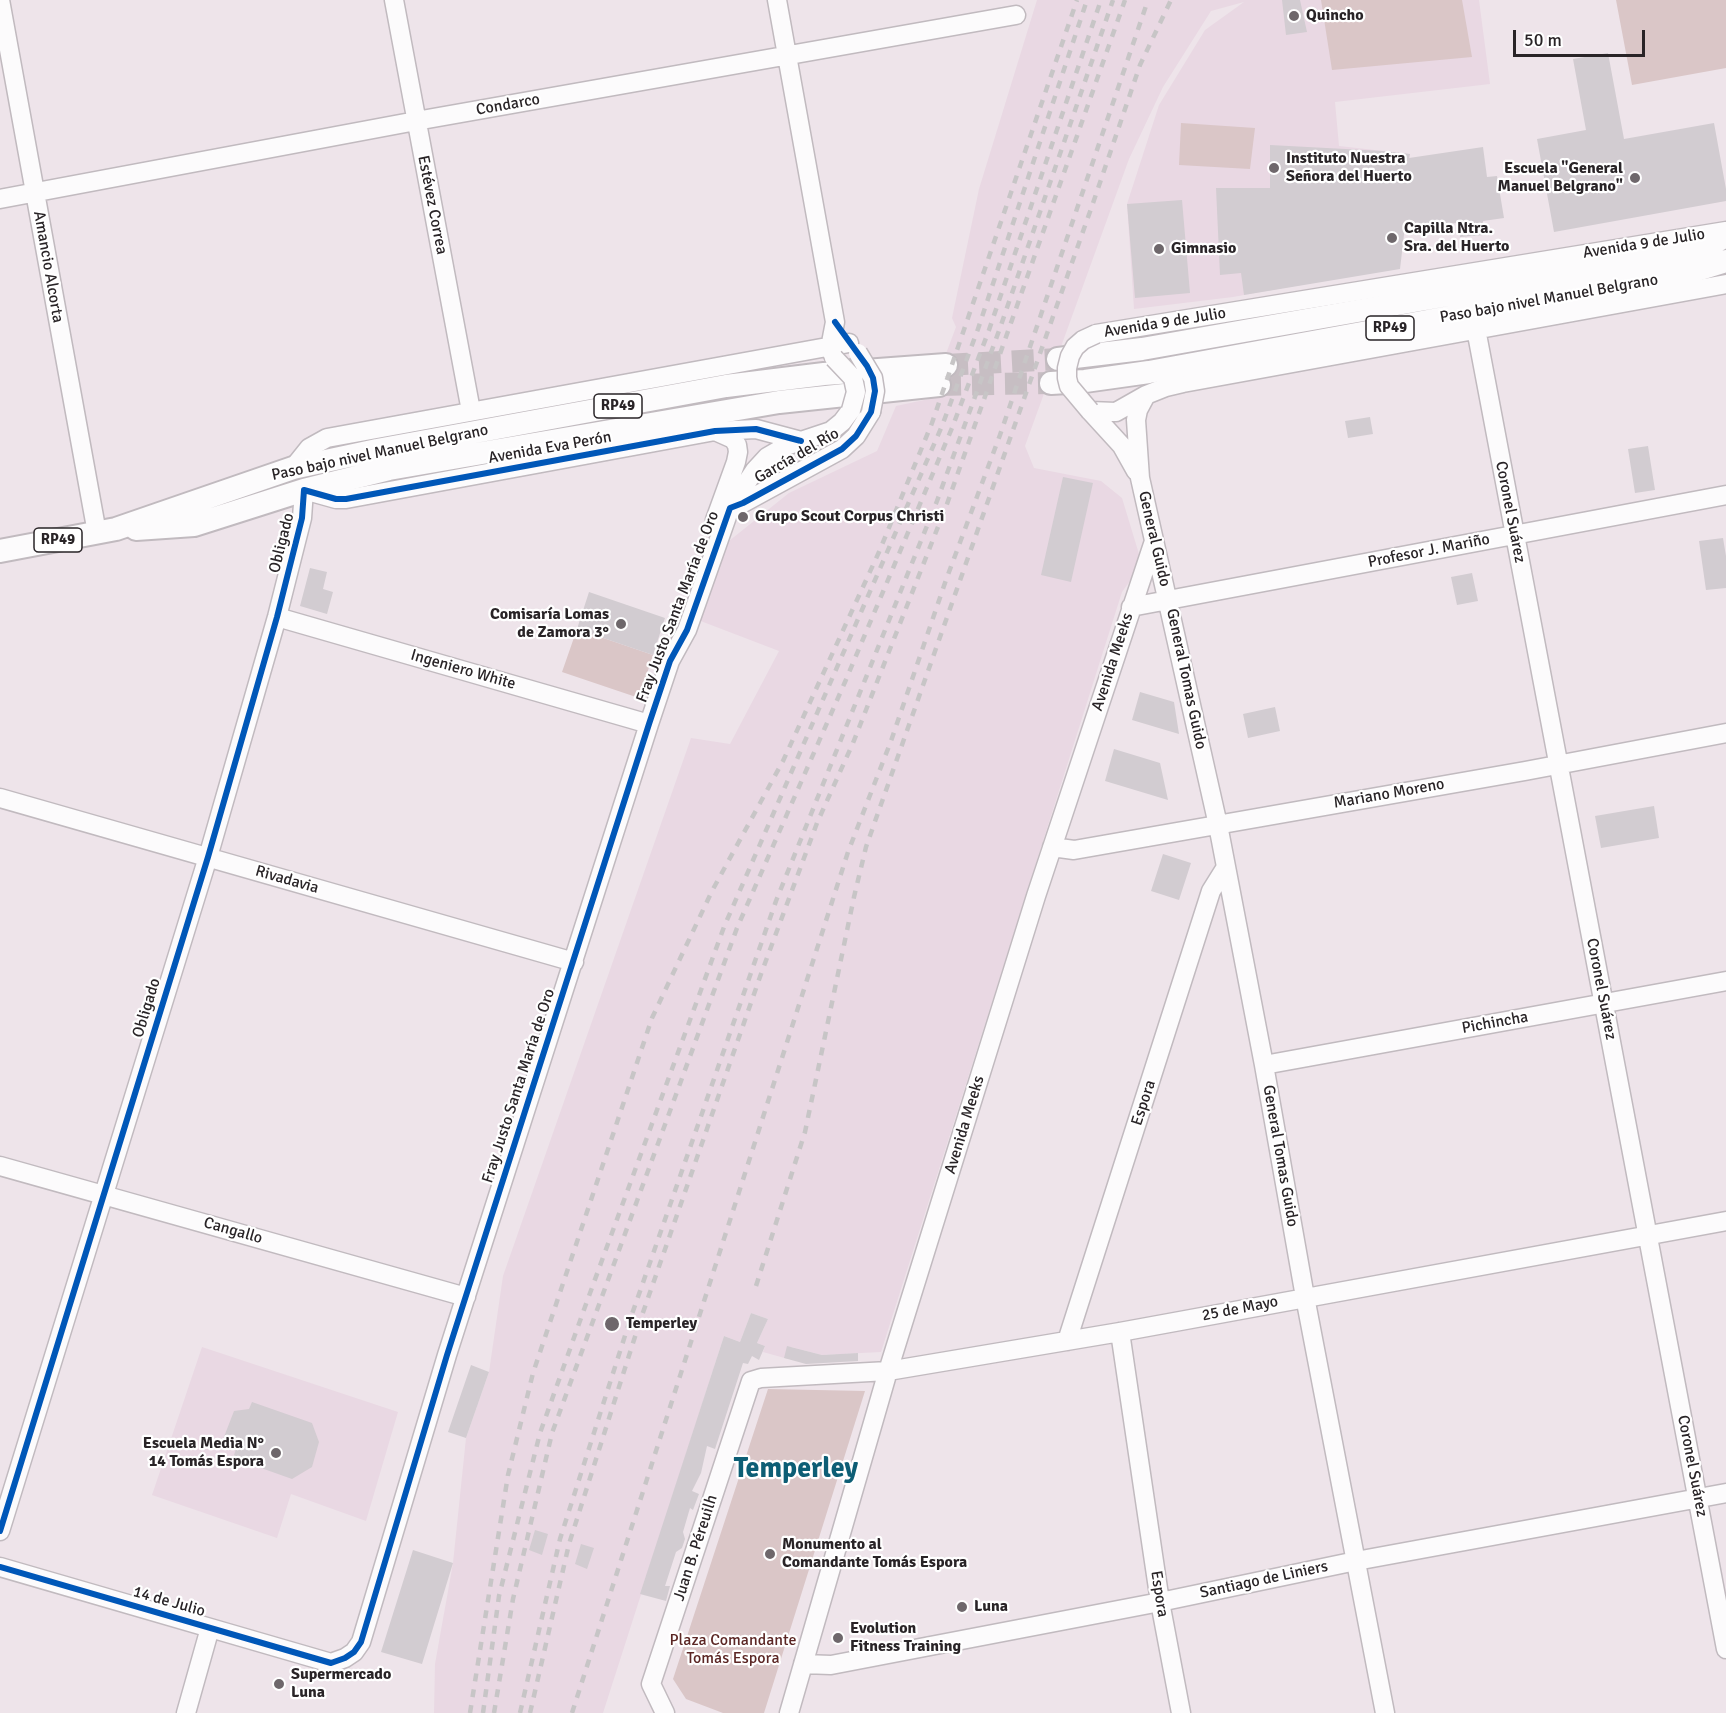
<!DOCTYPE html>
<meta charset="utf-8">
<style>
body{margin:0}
#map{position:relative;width:1726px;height:1713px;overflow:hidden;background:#eee4ea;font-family:Signika,sans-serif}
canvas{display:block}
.scale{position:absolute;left:1513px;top:30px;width:132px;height:27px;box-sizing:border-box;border:3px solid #292427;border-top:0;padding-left:8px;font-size:18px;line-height:21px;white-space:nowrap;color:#292427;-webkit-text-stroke:4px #fff;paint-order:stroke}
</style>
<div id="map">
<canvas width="1726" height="1713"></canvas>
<div class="scale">50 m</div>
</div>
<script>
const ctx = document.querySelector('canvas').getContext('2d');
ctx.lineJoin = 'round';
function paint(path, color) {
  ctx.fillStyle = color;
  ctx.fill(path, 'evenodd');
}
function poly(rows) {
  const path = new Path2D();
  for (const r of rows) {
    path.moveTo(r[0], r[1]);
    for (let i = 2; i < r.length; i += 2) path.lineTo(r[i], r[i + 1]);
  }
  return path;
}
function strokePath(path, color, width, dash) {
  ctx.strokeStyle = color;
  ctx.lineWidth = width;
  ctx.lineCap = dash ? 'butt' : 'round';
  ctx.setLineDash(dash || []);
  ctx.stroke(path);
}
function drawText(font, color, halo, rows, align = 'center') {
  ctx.font = font + ' Signika,sans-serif';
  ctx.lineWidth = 4.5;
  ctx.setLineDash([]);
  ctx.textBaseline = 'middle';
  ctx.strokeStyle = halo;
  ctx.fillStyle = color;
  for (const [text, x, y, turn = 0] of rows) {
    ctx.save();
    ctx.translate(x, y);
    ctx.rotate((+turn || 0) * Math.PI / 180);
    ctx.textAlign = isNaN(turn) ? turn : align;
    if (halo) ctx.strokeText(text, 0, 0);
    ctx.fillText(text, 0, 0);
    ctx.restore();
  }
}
paint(poly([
 [1037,0,1479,0,1490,84,1335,102,1339,146,1410,154,1409,184,1378,271,1233,297,1134,309,1127,204,1159,105,1205,30,1244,2,1211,11,1163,87,1129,159,1025,446,1034,468,1101,481,1122,498,1142,564,1122,592,881,1352,822,1355,791,1347,788,1359,763,1352,765,1346,757,1343,768,1319,751,1313,740,1342,724,1336,603,1713,434,1713,435,1664,453,1563,466,1438,489,1372,503,1276,691,738,730,744,779,651,698,620,729,541,789,493,877,451,896,406,929,399,956,327,952,318,979,189],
 [202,1347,398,1412,366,1521,291,1494,277,1538,152,1495]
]), '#e9d8e3');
paint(poly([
 [1321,0,1462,0,1472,57,1332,70],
 [1616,0,1726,0,1726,68,1632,85],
 [1181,123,1255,128,1250,169,1179,165],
 [577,629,653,655,639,698,562,672],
 [768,1389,865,1391,764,1713,723,1713,686,1699,673,1679]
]), '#dac6c7');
paint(poly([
 [1282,0,1300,0,1307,32,1286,35],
 [1608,53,1624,139,1714,123,1726,189,1726,201,1554,232,1537,139,1586,130,1573,59],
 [1270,145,1383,151,1410,154,1409,158,1483,147,1487,177,1497,176,1504,218,1483,221,1484,235,1460,237,1458,223,1405,226,1400,269,1244,295,1241,273,1220,275,1216,188,1270,188],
 [1182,200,1190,293,1135,298,1127,204],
 [1370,417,1373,434,1348,438,1345,421],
 [1648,446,1655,490,1635,493,1628,449],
 [1063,477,1093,483,1071,582,1041,575],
 [1723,538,1726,556,1726,588,1706,590,1699,541],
 [310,568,327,572,323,589,333,592,327,614,300,606],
 [1472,573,1478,601,1457,605,1451,577],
 [589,592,665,618,653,655,577,629],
 [1140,692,1174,702,1179,734,1132,720],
 [1275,707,1280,731,1248,738,1243,714],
 [1114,749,1160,763,1168,800,1105,781],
 [1654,806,1659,838,1601,848,1595,816],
 [1163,854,1191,863,1179,900,1151,891],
 [751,1313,768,1319,757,1343,765,1346,759,1360,752,1356,748,1364,743,1363,715,1449,707,1446,701,1473,692,1491,699,1494,693,1510,690,1508,683,1532,685,1539,682,1548,676,1552,665,1586,670,1586,666,1601,640,1594,724,1336,740,1342],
 [787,1346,822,1355,858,1353,858,1361,806,1364,784,1358],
 [471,1365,489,1372,466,1438,448,1432],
 [252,1402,312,1423,319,1442,312,1467,292,1479,233,1458,236,1449,222,1442,234,1411,249,1409],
 [535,1530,548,1534,542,1555,529,1550],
 [581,1544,594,1548,587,1569,575,1564],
 [413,1550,453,1563,422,1664,381,1652]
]), '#d2ccd1');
strokePath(poly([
 [946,365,1058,359],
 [939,385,1051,383]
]), '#c7bec3', 22, [22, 11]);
const minor = poly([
 [0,0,97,533],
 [394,0,471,411],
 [777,0,835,322,830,348,834,357],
 [0,199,416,121,1016,15],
 [1476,329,1726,1649],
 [1096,334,1726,231],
 [1146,395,1138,410,1136,420,1140,478,1218,825,1264,1065,1305,1297,1385,1713],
 [1090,411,1116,412,1146,395,1166,387,1183,383,1726,284],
 [1090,411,1122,446,1136,471],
 [715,431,733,439,737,445,738,452,736,462,715,520],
 [293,468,309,448,327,438,849,343],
 [729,509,755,470,767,457,786,446,831,431,842,422,851,410],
 [1131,607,1726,495],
 [277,617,649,724],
 [0,798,574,962],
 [1052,847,1074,850,1525,771,1726,733],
 [1264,1065,1726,981],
 [0,1166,466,1297],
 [1120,1332,1160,1602,1181,1713],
 [1067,1341,1211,891,1226,867],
 [0,1531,208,857,277,617,302,518,304,490,336,499,346,499,715,431,756,429,801,441],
 [0,1567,331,1663,345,1658,354,1652,361,1642,447,1355,649,724,670,661,687,630,730,508,743,503,842,449,856,436,871,412],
 [803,1664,831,1665,1160,1602,1356,1561,1726,1493],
 [186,1713,210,1628],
 [665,1713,651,1684,751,1381,761,1378,888,1371,1120,1332,1726,1221],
 [789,1713,888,1371,1036,896,1154,541]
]);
const major = poly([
 [1058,359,1142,349,1686,253,1710,245,1726,236],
 [1051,383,1085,381,1149,372,1684,274,1726,261],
 [136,529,194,525,304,490,389,469,779,402,939,385],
 [0,551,116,529,293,468,377,450,726,386,824,374,946,365]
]);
strokePath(minor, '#c1babf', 21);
strokePath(major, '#c1babf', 26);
strokePath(minor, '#fcfbfc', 18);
strokePath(major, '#fcfbfc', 22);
strokePath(poly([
 [756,1286,805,1132,854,897,866,847,1092,206,1140,65,1171,0],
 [470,1713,508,1475,533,1373,652,1018,712,891,783,761,879,552,932,423,1077,0],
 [483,1713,499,1596,540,1433,586,1304,724,927,942,426,978,329,1087,0],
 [494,1713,513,1599,552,1433,737,928,845,682,952,428,989,330,1101,0],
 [520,1713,560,1539,631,1317,776,901,937,501,1000,328,1113,0],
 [530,1713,569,1544,640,1321,761,974,817,823,853,743,947,504,1125,0],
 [572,1713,848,852,891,741,946,580,1000,435,1148,0]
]), '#c7c5c6', 4.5, [8, 8]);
const minorBridge = poly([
 [858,353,873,378,875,391,871,412],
 [834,358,853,378,856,392,851,410],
 [1090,411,1069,386,1067,378,1067,368,1070,356,1075,347,1083,340,1096,334]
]);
strokePath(minorBridge, '#c1babf', 21, []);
strokePath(minorBridge, '#fcfbfc', 18);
strokePath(poly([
 [0,1531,208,857,277,617,302,518,304,490,336,499,346,499,715,431,756,429,801,441],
 [0,1567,331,1663,345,1658,354,1652,361,1642,447,1355,649,724,670,661,687,630,730,508,743,503,842,449,856,436,871,412,875,391,873,378,867,366,835,322]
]), '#0057b8', 6);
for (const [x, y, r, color] of [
 [1294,16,6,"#6e676b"],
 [1274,168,6,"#6e676b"],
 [1635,178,6,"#6e676b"],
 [1392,238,6,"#6e676b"],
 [1159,249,6,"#6e676b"],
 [743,517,6,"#6e676b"],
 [621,624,6,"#6e676b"],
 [612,1324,8,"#6e676b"],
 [276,1453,6,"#6e676b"],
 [770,1554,6,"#6e676b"],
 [962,1607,6,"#6e676b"],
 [838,1638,6,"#6e676b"],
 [279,1684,6,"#6e676b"]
]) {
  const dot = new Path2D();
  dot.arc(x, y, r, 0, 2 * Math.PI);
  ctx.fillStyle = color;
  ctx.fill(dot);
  strokePath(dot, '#fff', 2);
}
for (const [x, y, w] of [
 [1390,328,48],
 [618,406,48],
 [58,540,48]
]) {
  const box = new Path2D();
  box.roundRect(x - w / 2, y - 12, w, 24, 4.5);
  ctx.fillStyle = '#fff';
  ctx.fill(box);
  strokePath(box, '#292427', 1.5);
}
drawText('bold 15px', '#292427', null, [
 ["RP49",1390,328],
 ["RP49",618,406],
 ["RP49",58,540]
]);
drawText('bold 16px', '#292427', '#fff', [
 ["Quincho",1306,16],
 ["Instituto Nuestra",1286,159],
 ["Señora del Huerto",1286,177],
 ["Escuela \"General",1623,169,"right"],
 ["Manuel Belgrano\"",1623,187,"right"],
 ["Capilla Ntra.",1404,229],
 ["Sra. del Huerto",1404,247],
 ["Gimnasio",1171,249],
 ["Grupo Scout Corpus Christi",755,517],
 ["Comisaría Lomas",609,615,"right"],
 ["de Zamora 3°",609,633,"right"],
 ["Temperley",626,1324],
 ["Escuela Media N°",264,1444,"right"],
 ["14 Tomás Espora",264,1462,"right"],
 ["Monumento al",782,1545],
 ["Comandante Tomás Espora",782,1563],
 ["Luna",974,1607],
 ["Evolution",850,1629],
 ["Fitness Training",850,1647],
 ["Supermercado",291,1675],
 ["Luna",291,1693]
], 'left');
drawText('16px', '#292427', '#fff', [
 ["Condarco",508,105,-10],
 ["Estévez Correa",432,205,79],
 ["Avenida 9 de Julio",1644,244,-9],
 ["Amancio Alcorta",48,267,80],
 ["Paso bajo nivel Manuel Belgrano",1549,299,-10],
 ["Avenida 9 de Julio",1165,323,-9],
 ["Avenida Eva Perón",550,448,-10],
 ["Paso bajo nivel Manuel Belgrano",380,453,-12],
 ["García del Río",797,456,-30],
 ["Coronel Suárez",1510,512,79],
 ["General Guido",1154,539,77],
 ["Obligado",282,543,-76],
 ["Profesor J. Mariño",1429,551,-11],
 ["Fray Justo Santa María de Oro",678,607,-69],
 ["Avenida Meeks",1113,662,-72],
 ["Ingeniero White",463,670,16],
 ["General Tomas Guido",1186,679,78],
 ["Mariano Moreno",1389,794,-10],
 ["Rivadavia",287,880,16],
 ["Coronel Suárez",1601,989,79],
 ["Obligado",147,1008,-73],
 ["Pichincha",1495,1023,-10],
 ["Fray Justo Santa María de Oro",519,1086,-72],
 ["Espora",1144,1103,-72],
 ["Avenida Meeks",965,1125,-73],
 ["General Tomas Guido",1280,1156,80],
 ["Cangallo",233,1231,16],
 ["25 de Mayo",1240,1309,-11],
 ["Coronel Suárez",1692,1466,79],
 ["Juan B. Péreuilh",696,1548,-72],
 ["Santiago de Liniers",1264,1580,-12],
 ["Espora",1159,1594,81],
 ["14 de Julio",169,1602,16]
]);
drawText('16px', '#5b2624', '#fff', [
 ["Plaza Comandante",733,1641],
 ["Tomás Espora",733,1659]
]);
drawText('bold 28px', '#0d5e75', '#fff', [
 ["Temperley",796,1470]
]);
</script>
